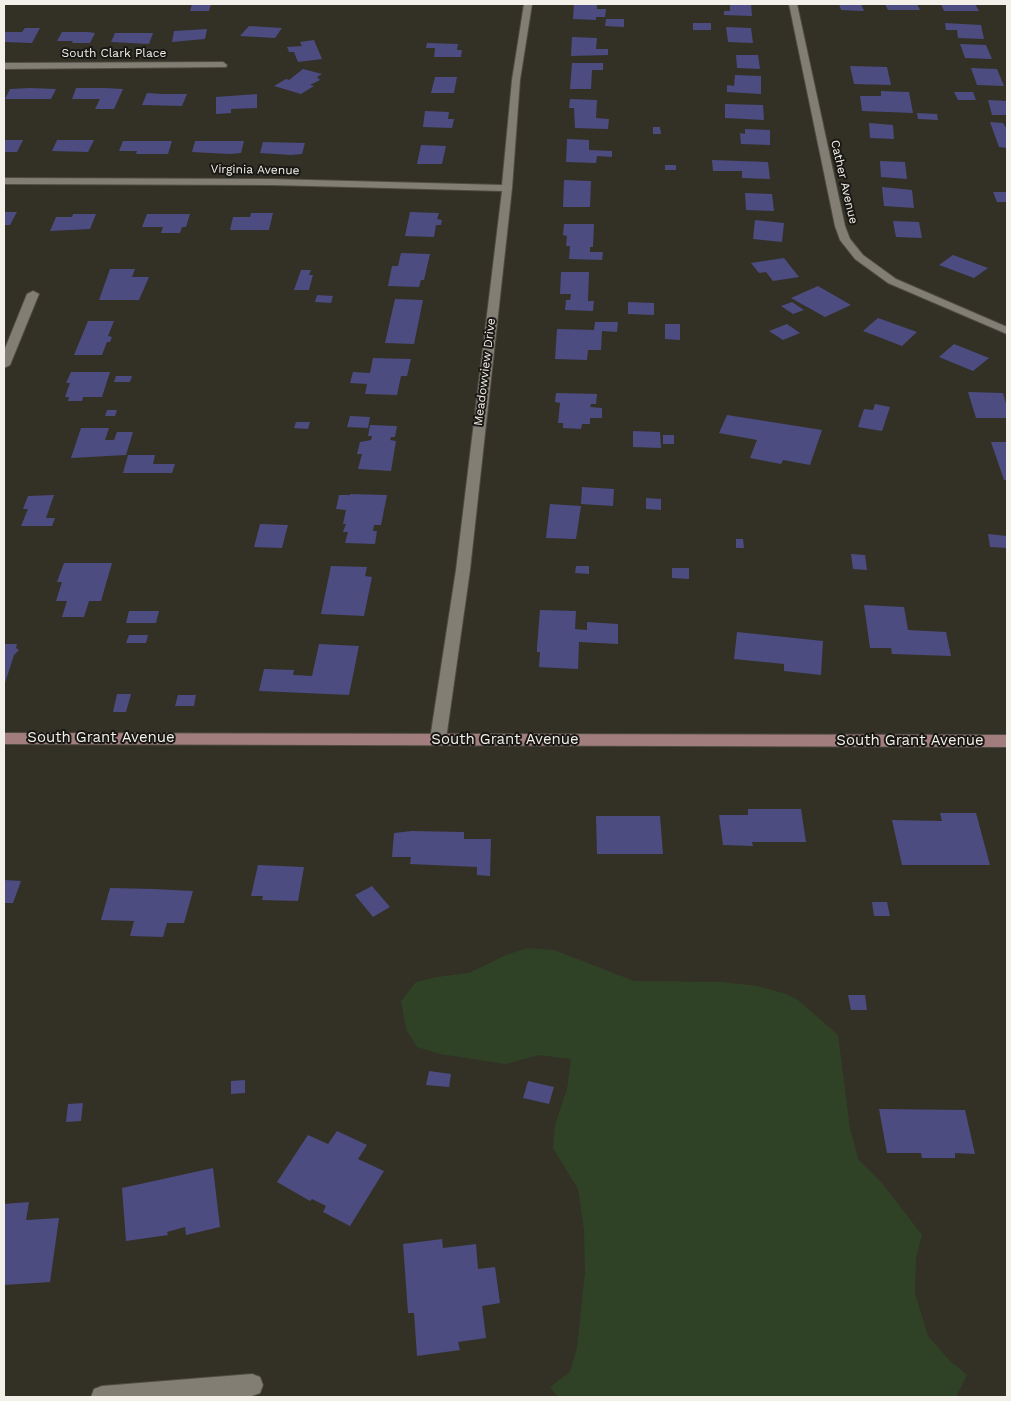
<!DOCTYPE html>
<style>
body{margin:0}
#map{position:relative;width:1011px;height:1401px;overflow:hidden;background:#333026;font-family:"Work Sans",sans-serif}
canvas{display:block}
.frame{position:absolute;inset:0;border:5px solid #f2f0e9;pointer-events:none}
</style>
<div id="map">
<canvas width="1011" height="1401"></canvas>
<div class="frame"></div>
</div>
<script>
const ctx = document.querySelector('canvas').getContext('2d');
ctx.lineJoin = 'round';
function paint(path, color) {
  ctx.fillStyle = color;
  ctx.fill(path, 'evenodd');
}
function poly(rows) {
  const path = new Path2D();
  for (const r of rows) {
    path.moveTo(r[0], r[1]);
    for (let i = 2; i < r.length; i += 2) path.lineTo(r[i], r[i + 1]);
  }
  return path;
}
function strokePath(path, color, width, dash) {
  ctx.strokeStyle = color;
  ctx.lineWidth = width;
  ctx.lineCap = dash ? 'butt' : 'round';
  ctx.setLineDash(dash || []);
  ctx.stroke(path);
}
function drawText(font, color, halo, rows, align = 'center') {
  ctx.font = font + ' "Work Sans",sans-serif';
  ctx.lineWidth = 4;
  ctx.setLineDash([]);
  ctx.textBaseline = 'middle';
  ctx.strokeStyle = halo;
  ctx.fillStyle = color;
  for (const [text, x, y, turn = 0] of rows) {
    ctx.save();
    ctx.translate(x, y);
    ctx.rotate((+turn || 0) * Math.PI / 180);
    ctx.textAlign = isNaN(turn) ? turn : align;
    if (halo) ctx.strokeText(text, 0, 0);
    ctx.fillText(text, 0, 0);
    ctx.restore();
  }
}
paint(poly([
 [528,948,554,950,634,981,721,982,758,986,786,994,798,1000,838,1035,850,1128,858,1159,882,1183,922,1235,916,1258,915,1293,928,1336,949,1360,967,1375,956,1397,558,1397,550,1387,570,1372,577,1348,585,1272,584,1230,578,1189,553,1148,555,1125,567,1089,571,1059,539,1055,506,1064,440,1054,417,1047,406,1029,401,1001,416,982,437,977,469,973,506,955]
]), '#304226');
paint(poly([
 [192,4,211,4,209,11,190,11],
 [574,4,597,4,597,9,606,9,605,17,596,17,596,20,573,19],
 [730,4,751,4,752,16,724,15,724,11,730,11],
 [839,4,861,4,864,11,841,10],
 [885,4,917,4,920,10,888,10],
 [941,4,975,4,979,11,944,11],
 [606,19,624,19,624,27,605,26],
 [693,23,711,23,711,30,693,30],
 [945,23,981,25,984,39,958,38,957,30,946,30],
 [249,26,282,28,275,38,240,36],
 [726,27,751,28,753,43,728,42],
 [25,28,40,28,32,43,4,42,4,32,22,32],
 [207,29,205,39,172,42,174,31],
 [62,32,88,32,95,33,90,43,72,43,73,41,57,41],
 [115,33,153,33,149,44,111,42],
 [572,37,597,38,596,49,608,49,608,55,571,56],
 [314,40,322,59,298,62,294,52,289,52,287,47,302,46,300,42],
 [427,43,458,44,457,50,462,50,461,57,434,57,435,48,426,48],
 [960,44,986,45,992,59,965,58],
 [736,55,758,55,760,69,737,68],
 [572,63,603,63,603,70,592,70,591,89,570,89],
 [850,66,887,67,891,85,854,84],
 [971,68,997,69,1004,86,977,85],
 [303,69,322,74,317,77,320,80,310,85,314,86,301,94,274,86,286,79,289,80],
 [735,75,761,76,761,94,727,92,727,85,734,86],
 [435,77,457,77,454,93,431,93],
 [76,88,105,88,123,89,114,109,95,109,100,99,72,99],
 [10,89,30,88,56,89,51,99,5,99],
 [881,91,909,92,913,113,862,111,860,96,881,96],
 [954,92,973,92,976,100,958,100],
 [147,93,162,94,187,94,182,106,142,105],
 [257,94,257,108,231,109,231,113,216,114,216,97],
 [570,99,597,100,596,118,609,119,608,129,575,128,574,108,569,108],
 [988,100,1007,101,1007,115,992,115],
 [725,104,763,105,764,120,725,118],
 [425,111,449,112,448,119,454,119,452,128,423,127],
 [917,113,937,114,938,120,918,119],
 [990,122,1003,123,1007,129,1007,148,999,147],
 [869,123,893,125,894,139,870,138],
 [653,127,660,127,661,134,653,134],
 [745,129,770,130,770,145,741,144,740,133,745,134],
 [567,139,589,140,589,150,612,151,612,157,597,156,596,163,566,162],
 [4,140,23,140,17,152,4,152],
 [57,140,94,140,88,152,52,151],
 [123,141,172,141,168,154,136,154,137,151,119,151],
 [195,141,244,141,241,153,230,154,192,152],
 [263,142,305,143,302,154,291,155,260,153],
 [421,145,446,146,442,164,417,164],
 [712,160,768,162,770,179,742,178,742,171,713,171],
 [880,161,905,162,907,179,881,177],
 [665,165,676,165,676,170,665,170],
 [564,180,591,181,590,207,563,207],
 [882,187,912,190,914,208,884,206],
 [993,192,1007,192,1007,202,997,202],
 [745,193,772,194,774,211,746,210],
 [4,212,17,212,10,225,4,225],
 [410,212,439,213,437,219,442,220,441,225,436,225,434,237,405,236],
 [251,213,273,213,269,230,230,230,233,217,250,217],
 [73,214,96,214,90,229,50,231,56,217,72,217],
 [147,214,190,214,186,227,182,227,180,233,161,233,163,227,142,227],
 [755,220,784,223,782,242,753,239],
 [893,221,919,222,922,238,896,237],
 [564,224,594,224,593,247,590,247,590,252,603,252,602,260,569,259,570,246,566,246,567,236,563,235],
 [401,253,430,254,424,280,421,280,419,287,388,286,392,266,398,266],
 [953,255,988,268,974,278,939,265],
 [784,258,799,277,773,281,766,272,759,273,751,263],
 [110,269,135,269,132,277,149,277,139,300,99,300],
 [301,270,311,270,309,275,313,275,309,290,294,290],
 [561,272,589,272,588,301,594,301,593,311,565,310,566,300,570,300,571,294,560,294],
 [818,286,851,305,825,317,791,298],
 [317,295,333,296,331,303,315,302],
 [395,299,423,300,414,344,385,343],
 [628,302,654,303,654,315,628,314],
 [792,302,804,310,793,314,781,306],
 [878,318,917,332,902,346,863,331],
 [88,321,114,321,108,336,112,337,110,342,107,342,102,355,74,355],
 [595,322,618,322,617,332,602,331,601,350,588,350,587,360,555,359,557,329,594,330],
 [665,324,680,324,680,340,665,339],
 [787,324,800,333,783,340,769,331],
 [954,344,989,358,973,371,939,357],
 [373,358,411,359,407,376,401,376,397,395,365,394,367,384,350,383,353,372,370,373],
 [71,372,110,372,102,397,83,397,82,401,68,401,69,397,65,397,70,383,66,383],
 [116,376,132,376,130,382,114,382],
 [968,392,1003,393,1007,407,1007,418,976,418],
 [556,393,597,394,596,404,591,404,590,407,602,408,602,418,590,418,590,424,582,424,581,429,563,428,563,423,558,423,560,403,555,402],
 [875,404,890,407,882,431,858,427,864,409,873,410],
 [107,410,117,410,115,416,105,416],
 [727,415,822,430,810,465,783,460,781,464,750,458,757,440,719,433],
 [350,416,370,417,368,428,347,427],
 [296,422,310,422,308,429,294,428],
 [370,425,397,426,395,437,391,437,390,440,396,441,391,471,358,469,362,454,357,454,360,442,371,440,372,436,368,436],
 [81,428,109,428,105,440,114,440,117,432,133,432,126,455,71,458],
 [633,431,660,432,661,448,633,447],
 [663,435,674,435,674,444,663,444],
 [991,442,1007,442,1007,480,1004,480],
 [128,455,155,455,153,464,175,464,172,473,123,473],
 [582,487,614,489,613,506,581,504],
 [350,494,387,495,381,525,374,525,373,531,377,531,375,544,345,543,348,532,343,532,346,524,343,524,346,510,336,509,339,495,350,495],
 [54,495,46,518,55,518,52,526,21,526,28,509,23,509,28,496],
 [646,498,661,499,661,510,646,509],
 [550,504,581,506,576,539,546,538],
 [260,524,288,525,282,548,254,547],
 [988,534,1007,536,1007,548,990,547],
 [736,539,743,539,744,548,736,548],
 [851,554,865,555,867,570,853,569],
 [64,563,112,563,101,601,89,601,84,617,62,617,67,601,56,601,62,582,57,582],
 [331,566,367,567,365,576,372,577,364,616,321,614],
 [576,566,589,566,589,574,575,573],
 [672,568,689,568,689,579,672,578],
 [864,605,904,607,908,630,946,632,951,656,892,654,891,648,870,648],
 [540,610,576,611,575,629,587,630,587,622,618,624,618,644,579,642,578,669,539,667,540,652,537,652,537,647],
 [129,611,159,611,156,623,126,623],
 [737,632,823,641,821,675,784,671,784,664,734,659],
 [129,635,148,635,146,643,126,643],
 [4,644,17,644,16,648,19,650,14,655,4,686],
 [319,644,359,646,349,695,259,691,264,669,294,670,293,675,312,676],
 [117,694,131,694,126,712,113,712],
 [178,695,196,695,194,706,175,706],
 [748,809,801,809,806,842,752,842,753,846,723,845,719,815,748,815],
 [940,813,976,813,990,865,902,865,892,820,942,821],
 [596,816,660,816,663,854,597,854],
 [412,831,464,832,464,839,491,839,490,876,477,875,477,867,410,864,411,857,392,857,394,833],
 [258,865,304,867,298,901,262,900,263,896,251,896],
 [4,880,21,881,13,903,4,903],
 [372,886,390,907,373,917,355,895],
 [110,888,154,889,193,891,184,923,167,923,163,937,130,936,134,921,101,920],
 [872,902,887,902,890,916,874,916],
 [848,995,865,995,867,1010,851,1010],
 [429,1071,451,1074,449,1087,426,1085],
 [245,1080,245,1093,231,1094,231,1081],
 [528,1081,554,1087,549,1104,523,1098],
 [83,1103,81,1121,66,1122,68,1104],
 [879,1109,965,1110,975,1154,955,1153,955,1158,922,1158,921,1153,887,1153],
 [337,1131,367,1145,358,1159,384,1171,350,1226,323,1212,326,1206,312,1199,310,1201,277,1182,308,1135,328,1144],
 [213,1168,220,1227,186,1235,185,1227,167,1232,168,1235,126,1241,122,1188],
 [29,1202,26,1220,59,1218,50,1282,4,1285,4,1204],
 [442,1239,443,1248,476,1244,478,1269,495,1267,500,1303,482,1306,486,1338,458,1342,460,1350,417,1356,414,1313,408,1313,403,1244]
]), '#4c4c80');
const street = poly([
 [524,4,532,4,520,80,512,188,470,570,446,739,443,743,438,745,433,743,430,739,456,570,502,191,272,185,4,184,4,178,272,179,502,185,512,80,524,4],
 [789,4,797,4,845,226,850,239,863,255,896,279,1007,327,1007,334,888,283,855,259,840,240,835,226,789,4],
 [223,62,227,65,226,67,4,69,4,63,223,62],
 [33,291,39,294,10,365,4,368,4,351,27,294,33,291],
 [252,1374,260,1377,263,1385,260,1393,252,1396,91,1397,94,1389,102,1386,252,1374]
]);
const secondary = poly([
 [4,733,1007,735,1007,747,4,744,4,733]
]);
strokePath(street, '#4f4c43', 2);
strokePath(secondary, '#4f4c43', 2);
paint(street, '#827e73');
paint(secondary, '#a27d7e');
drawText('12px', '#f2f0e9', '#191814', [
 ["South Clark Place",114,53],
 ["Virginia Avenue",255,170,1],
 ["Cather Avenue",844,182,77],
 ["Meadowview Drive",485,372,-83]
]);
drawText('15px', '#f2f0e9', '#191814', [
 ["South Grant Avenue",101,738],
 ["South Grant Avenue",505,740],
 ["South Grant Avenue",910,741]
]);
</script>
